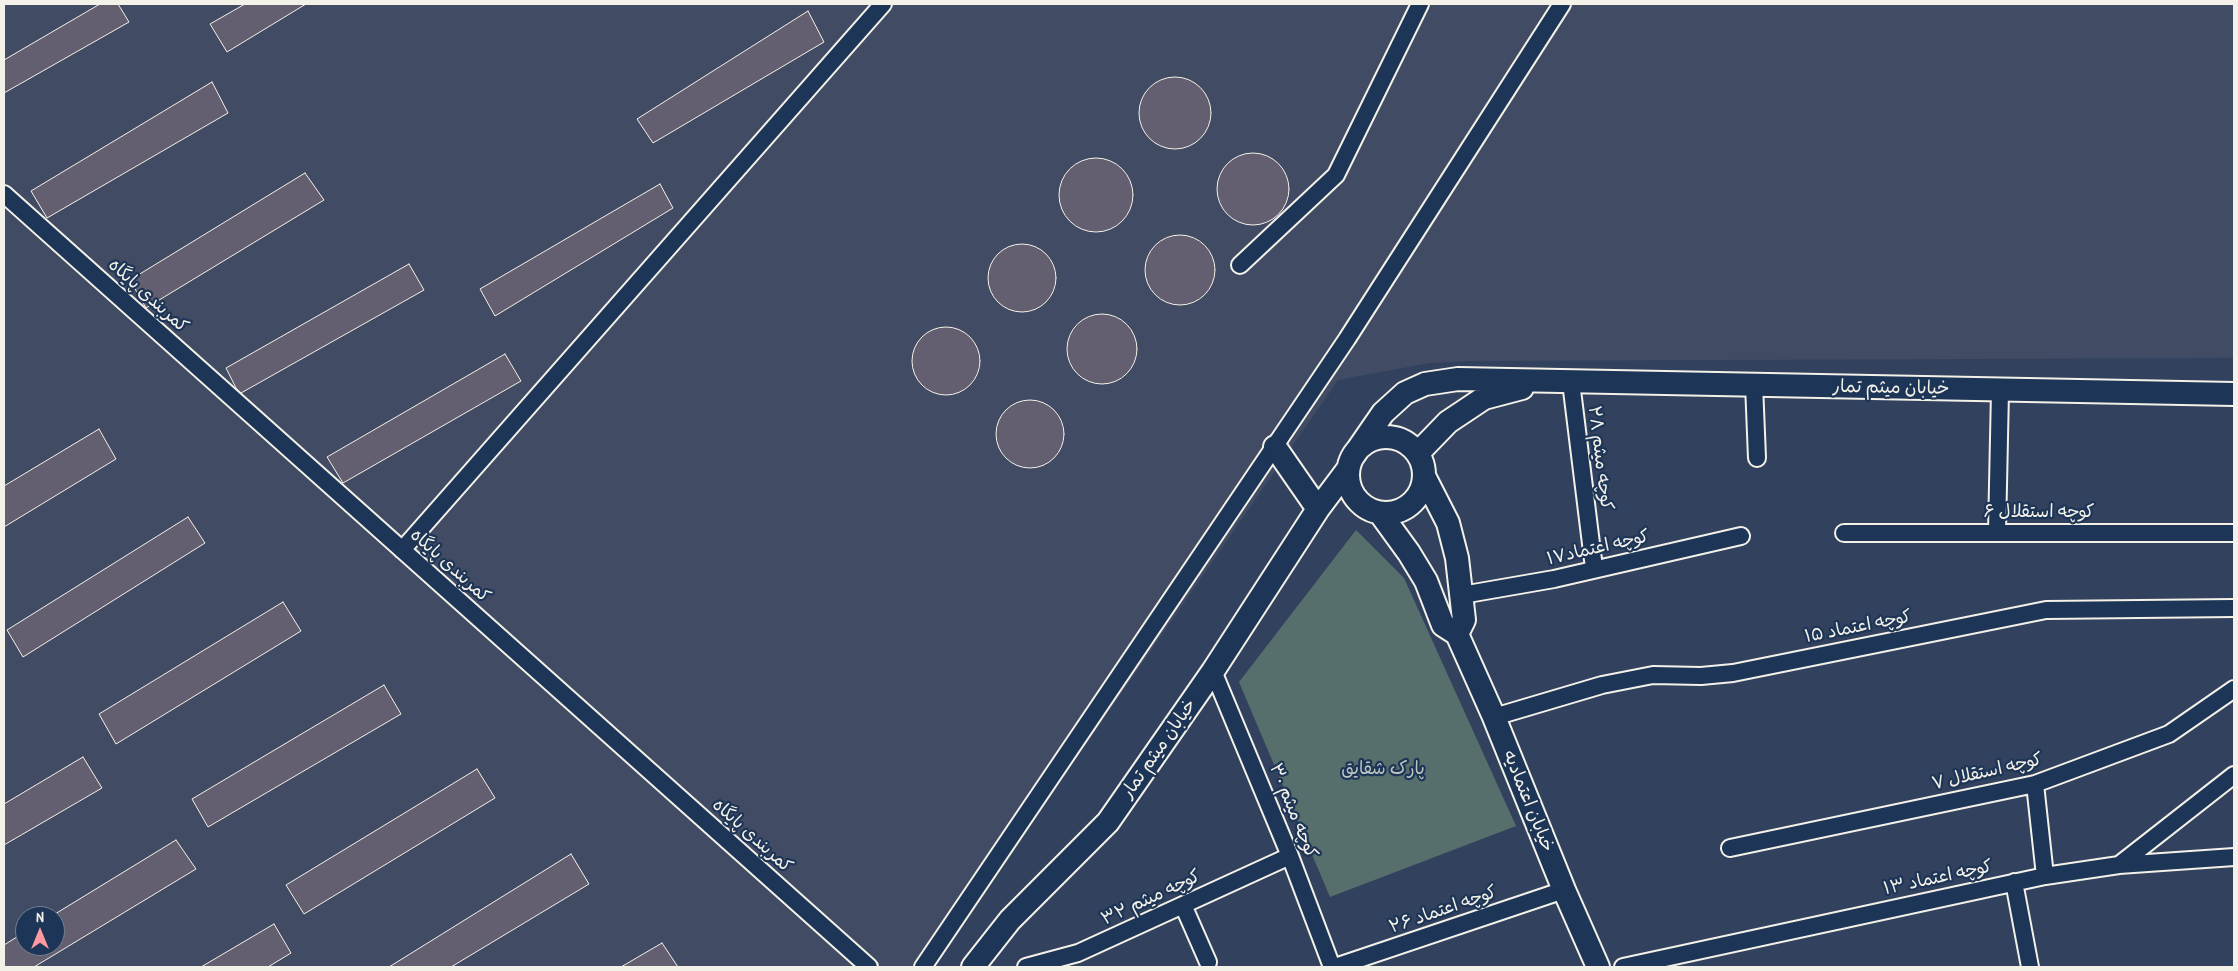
<!DOCTYPE html>
<meta charset="utf-8">
<style>
body{margin:0}
#map{position:relative;width:2238px;height:971px;overflow:hidden;background:#32425e;font-family:"Patrick Hand",sans-serif}
canvas{display:block}
.frame{position:absolute;inset:0;border:5px solid #f4f1e8;pointer-events:none}
.north{position:absolute;left:15px;top:906px;width:50px;height:50px;box-sizing:border-box;background:#1d3557;border:1px solid #738091;border-radius:50%;rotate:0deg;font-size:14px;font-weight:700;line-height:20px;text-align:center;color:#f4f1e8}
.north::after{content:'';display:block;margin:auto;width:18px;height:22px;background:#ff9aa2;clip-path:polygon(50% 0,100% 100%,50% 72%,0 100%)}
</style>
<div id="map">
<canvas width="2238" height="971"></canvas>
<div class="frame"></div>
<div class="north">N</div>
</div>
<script>
const ctx = document.querySelector('canvas').getContext('2d');
ctx.lineJoin = 'round';
function paint(path, color) {
  ctx.fillStyle = color;
  ctx.fill(path, 'evenodd');
}
function poly(rows) {
  const path = new Path2D();
  for (const r of rows) {
    if (r.length === 3) {
      path.moveTo(r[0] + r[2], r[1]);
      path.arc(r[0], r[1], r[2], 0, 2 * Math.PI);
      continue;
    }
    path.moveTo(r[0], r[1]);
    for (let i = 2; i < r.length; i += 2) path.lineTo(r[i], r[i + 1]);
  }
  return path;
}
function strokePath(path, color, width, dash) {
  ctx.strokeStyle = color;
  ctx.lineWidth = width;
  ctx.lineCap = dash ? 'butt' : 'round';
  ctx.setLineDash(dash || []);
  ctx.stroke(path);
}
function drawText(font, color, halo, rows, align = 'center') {
  ctx.font = font + ' "Patrick Hand","Playpen Sans Arabic",sans-serif';
  ctx.lineWidth = 4.5;
  ctx.setLineDash([]);
  ctx.textBaseline = 'middle';
  ctx.strokeStyle = halo;
  ctx.fillStyle = color;
  for (const [text, x, y, turn = 0] of rows) {
    ctx.save();
    ctx.translate(x, y);
    ctx.rotate((+turn || 0) * Math.PI / 180);
    ctx.textAlign = isNaN(turn) ? turn : align;
    if (halo) ctx.strokeText(text, 0, 0);
    ctx.fillText(text, 0, 0);
    ctx.restore();
  }
}
paint(poly([
 [4,4,2234,4,2234,358,1471,361,1430,363,1338,380,932,967,4,967],
 [25,916,55,916,55,946,25,946]
]), '#414b63');
paint(poly([
 [1356,530,1404,578,1516,826,1330,897,1239,682]
]), '#566f6c');
const building = poly([
 [100,4,118,4,129,22,4,93,4,60,100,4],
 [245,4,306,4,227,52,210,24,245,4],
 [808,11,824,42,653,143,637,119,808,11],
 [1175,113,36],
 [212,82,228,113,47,218,31,191,212,82],
 [1253,189,36],
 [1096,195,37],
 [305,173,324,200,146,308,130,280,305,173],
 [660,184,673,208,495,316,480,289,660,184],
 [1180,270,35],
 [1022,278,34],
 [409,264,424,290,241,393,236,388,226,368,409,264],
 [1102,349,35],
 [946,361,34],
 [505,354,521,381,343,483,327,457,505,354],
 [1030,434,34],
 [99,429,116,459,4,527,4,486,99,429],
 [188,517,205,543,23,657,7,630,188,517],
 [283,602,301,631,116,744,99,714,283,602],
 [384,685,401,714,208,827,192,799,384,685],
 [83,757,102,788,4,845,4,804,83,757],
 [477,769,495,798,304,914,286,885,477,769],
 [176,840,196,869,34,967,4,967,4,945,25,932,25,946,55,946,55,914,176,840],
 [571,854,589,884,451,967,389,967,571,854],
 [274,924,291,953,268,967,201,967,274,924],
 [662,943,678,967,621,967,662,943]
]);
paint(building, '#635f70');
strokePath(building, '#f4f1e8', 1);
const street = poly([
 [4,194,869,967],
 [1240,265,1336,175,1420,4],
 [1571,382,1594,568],
 [1754,384,1757,458],
 [1997,532,2000,391],
 [1844,533,2234,533],
 [402,550,883,4],
 [1462,595,1554,579,1741,536],
 [1213,671,1290,856,1332,967],
 [1494,717,1602,685,1653,675,1701,676,1733,673,2046,610,2234,608],
 [2035,784,2045,876],
 [1730,848,2035,784,2169,734,2234,689],
 [2119,865,2234,857],
 [2014,882,2030,967],
 [1183,905,1208,962],
 [923,967,1347,339,1562,4],
 [1026,967,1078,953,1290,856],
 [1335,967,1564,890],
 [1623,967,2045,876,2119,865,2234,775]
]);
const secondary = poly([
 [1386,475,38],
 [1275,447,1318,509],
 [1418,453,1448,422,1484,398,1522,388],
 [1354,455,1383,413,1405,393,1425,384,1458,379,2234,394],
 [1424,476,1448,523,1457,558,1464,620,1457,634],
 [1380,513,1409,553,1426,581,1443,625,1457,634,1494,717,1564,890,1598,967],
 [973,967,1010,920,1108,822,1213,671,1318,509,1348,469]
]);
strokePath(street, '#f4f1e8', 20);
strokePath(secondary, '#f4f1e8', 26);
strokePath(street, '#1d3557', 16);
strokePath(secondary, '#1d3557', 22);
drawText('18px', '#f4f1e8', '#1d3557', [
 ["کمربندی پایگاه",148,296,42],
 ["خیابان میثم تمار",1891,388,1],
 ["کوچه میثم ۲۸",1600,458,83],
 ["کوچه استقلال ۶",2039,512],
 ["کوچه اعتماد۱۷",1598,548,-13],
 ["کمربندی پایگاه",450,566,42],
 ["کوچه اعتماد ۱۵",1858,627,-11],
 ["خیابان میثم تمار",1159,749,-55],
 ["کوچه استقلال ۷",1987,772,-13],
 ["خیابان اعتمادیه",1528,801,68],
 ["کوچه میثم ۳۰",1293,811,68],
 ["کمربندی پایگاه",752,836,42],
 ["کوچه اعتماد ۱۳",1938,878,-12],
 ["کوچه میثم ۳۲",1151,898,-25],
 ["کوچه اعتماد ۲۶",1443,910,-19]
]);
drawText('18px', '#bdc4bd', '#1d3557', [
 ["پارک شقایق",1383,769]
]);
</script>
